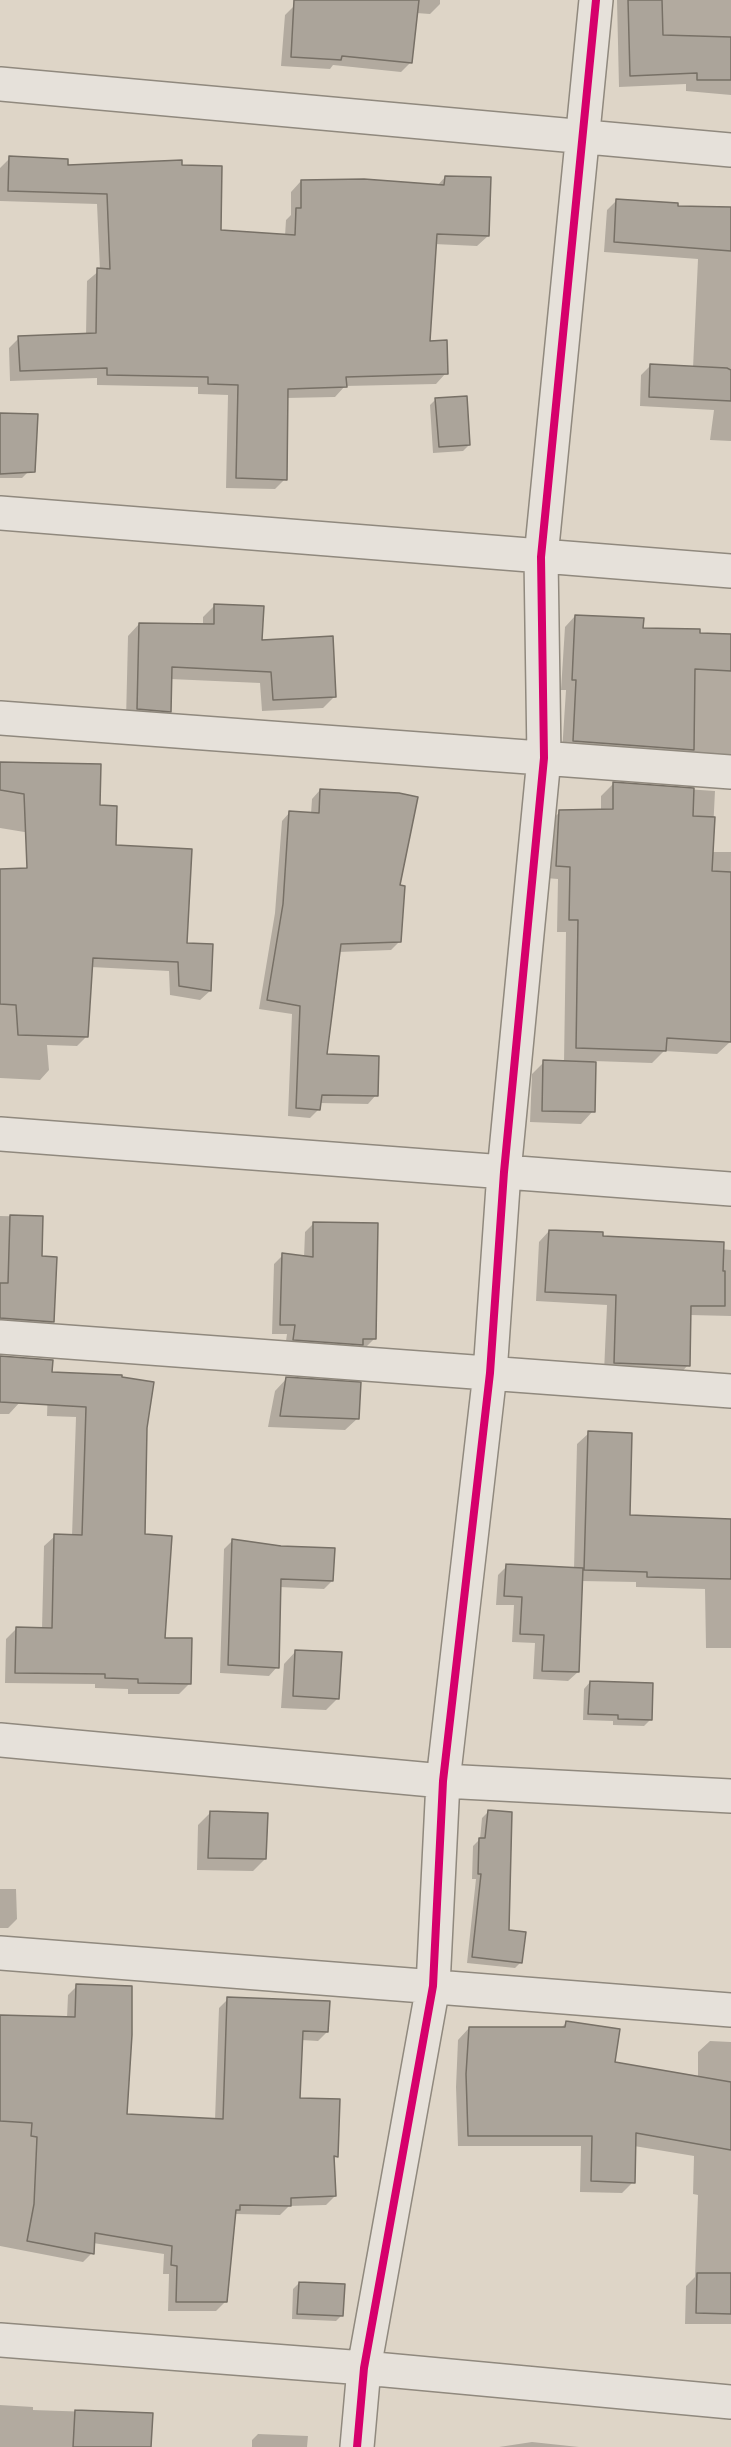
<!DOCTYPE html>
<style>
body{margin:0}
canvas{display:block;background:#ded5c7}
</style>
<canvas width="731" height="2447"></canvas>
<script>
const ctx = document.querySelector('canvas').getContext('2d');
ctx.lineJoin = 'round';
function paint(path, color) {
  ctx.fillStyle = color;
  ctx.fill(path, 'evenodd');
}
function poly(rows) {
  const path = new Path2D();
  for (const r of rows) {
    path.moveTo(r[0], r[1]);
    for (let i = 2; i < r.length; i += 2) path.lineTo(r[i], r[i + 1]);
  }
  return path;
}
function strokePath(path, color, width, dash) {
  ctx.strokeStyle = color;
  ctx.lineWidth = width;
  ctx.lineCap = dash ? 'butt' : 'round';
  ctx.setLineDash(dash || []);
  ctx.stroke(path);
}
paint(poly([
 [311,0,440,0,440,4,430,14,416,13,411,62,401,72,333,65,330,69,281,66,285,15,295,5],
 [617,0,731,0,731,95,686,91,686,84,619,87],
 [10,158,67,166,180,166,219,231,285,236,286,220,291,215,291,192,301,181,437,186,445,177,488,236,477,246,434,244,429,343,446,373,436,384,345,386,335,397,286,398,285,479,275,489,226,488,228,395,198,394,198,387,97,385,97,378,10,381,9,348,19,338,86,335,87,281,100,270,97,204,0,201,0,168],
 [617,200,676,207,731,209,731,441,710,440,714,410,640,406,641,375,651,365,693,368,698,259,604,252,607,210],
 [436,399,469,445,463,451,433,453,430,405],
 [0,414,34,466,22,478,0,478],
 [215,605,261,642,335,696,323,708,262,711,260,683,170,679,170,711,158,723,126,720,128,636,139,624,203,626,203,617],
 [575,616,642,629,731,636,731,768,562,752,566,690,561,690,565,627],
 [0,764,85,842,0,828],
 [613,784,715,791,712,852,731,852,730,1042,717,1054,664,1051,652,1063,594,1061,593,1111,581,1124,530,1122,532,1074,544,1062,564,1062,566,932,557,932,558,879,545,878,547,824,560,812,601,811,601,796],
 [320,790,398,887,400,941,391,950,339,952,325,1055,376,1095,368,1104,319,1103,318,1110,310,1118,288,1116,292,1014,259,1009,275,913,282,821,290,812,311,814,312,799],
 [0,873,186,945,212,945,210,991,200,1000,170,995,169,971,91,967,87,1036,77,1046,47,1045,49,1070,40,1080,0,1078],
 [0,1216,42,1217,41,1257,53,1322,41,1333,0,1330],
 [314,1223,375,1338,366,1347,285,1348,287,1334,272,1334,274,1264,283,1255,304,1258,305,1232],
 [549,1231,731,1250,731,1316,690,1315,688,1365,678,1376,604,1372,607,1305,536,1301,539,1242],
 [0,1357,20,1402,9,1414,0,1414],
 [287,1378,358,1418,345,1430,268,1427,275,1391],
 [48,1385,145,1428,143,1535,164,1640,190,1683,179,1694,128,1694,128,1689,95,1688,95,1684,5,1683,6,1639,17,1628,42,1629,44,1546,55,1536,72,1536,76,1417,47,1416],
 [589,1433,628,1516,731,1520,731,1648,706,1648,705,1589,636,1587,636,1582,581,1581,578,1672,568,1681,533,1679,535,1643,512,1642,514,1605,496,1605,498,1575,507,1566,574,1569,577,1444],
 [233,1540,332,1581,324,1589,279,1587,277,1667,269,1676,220,1673,224,1549],
 [296,1651,338,1698,326,1710,281,1708,284,1664],
 [590,1682,650,1720,644,1726,613,1725,613,1721,583,1720,584,1689],
 [488,1812,508,1931,521,1962,515,1968,467,1963,476,1879,472,1879,473,1846,480,1839,482,1818],
 [210,1813,265,1859,253,1871,197,1870,198,1825],
 [0,1889,16,1889,17,1919,8,1928,0,1928],
 [77,1986,125,2116,215,2120,219,2008,228,1999,327,2032,318,2041,301,2040,299,2099,337,2156,333,2159,335,2196,326,2205,289,2206,280,2215,235,2214,225,2302,216,2311,168,2311,169,2274,163,2274,164,2254,93,2243,92,2253,83,2262,0,2246,0,2016,67,2018,68,1995],
 [567,2022,613,2064,698,2078,698,2052,710,2041,731,2042,731,2324,685,2324,686,2286,695,2277,698,2195,693,2194,694,2156,634,2146,633,2182,622,2193,580,2192,581,2146,458,2146,456,2087,458,2040,469,2028,561,2028],
 [299,2283,342,2315,336,2321,292,2319,293,2289],
 [0,2405,33,2407,33,2410,151,2414,150,2447,0,2447],
 [258,2434,308,2436,307,2447,252,2447,252,2440],
 [532,2442,579,2447,499,2447]
]), '#0003');
const building = poly([
 [294,0,419,0,412,63,342,56,341,60,291,57,294,0],
 [628,0,662,0,663,35,731,37,731,80,697,80,697,73,630,76,628,0],
 [9,156,68,159,68,165,182,160,182,165,222,166,221,230,295,235,296,208,301,208,301,180,364,179,444,185,445,176,491,177,489,236,437,234,430,341,447,340,448,374,346,377,347,387,288,389,287,480,236,478,238,385,208,384,208,377,107,375,107,368,20,371,18,336,96,333,97,268,110,269,107,194,8,191,9,156],
 [616,199,678,203,678,206,731,207,731,251,614,242,616,199],
 [650,364,727,368,731,370,731,401,649,397,650,364],
 [467,396,470,445,439,447,435,398,467,396],
 [0,413,38,414,35,472,0,474,0,413],
 [214,604,264,606,262,640,333,636,336,697,273,700,271,672,172,667,171,712,137,709,139,623,214,624,214,604],
 [575,615,644,618,643,628,700,629,700,633,731,634,731,671,695,669,694,750,573,741,576,680,572,680,575,615],
 [0,762,101,764,100,805,117,806,116,845,192,849,187,943,213,944,211,991,179,986,178,962,93,958,88,1037,18,1035,16,1005,0,1004,0,869,27,868,24,794,0,790,0,762],
 [613,782,694,788,693,816,715,817,712,871,731,872,731,1042,667,1038,666,1051,576,1048,578,920,569,920,570,867,556,866,559,810,613,809,613,782],
 [320,789,399,793,418,797,400,885,405,886,401,942,341,944,327,1054,379,1056,378,1096,322,1095,320,1110,296,1108,300,1006,267,1000,283,904,289,811,319,813,320,789],
 [543,1060,596,1062,595,1112,542,1111,543,1060],
 [10,1215,43,1216,42,1256,57,1257,54,1322,0,1318,0,1283,8,1283,10,1215],
 [313,1222,378,1223,376,1339,363,1339,363,1345,293,1340,295,1325,280,1325,282,1253,313,1257,313,1222],
 [549,1230,603,1232,603,1236,724,1242,723,1271,725,1271,725,1306,691,1306,690,1366,614,1363,616,1295,545,1292,549,1230],
 [0,1356,53,1360,52,1372,122,1375,122,1377,154,1382,147,1428,145,1534,172,1536,165,1638,192,1638,191,1684,138,1683,138,1679,105,1678,105,1674,15,1673,16,1627,52,1628,54,1534,82,1535,86,1407,0,1402,0,1356],
 [286,1377,361,1382,359,1419,280,1416,286,1377],
 [588,1431,632,1433,630,1515,731,1519,731,1579,647,1577,647,1572,584,1570,588,1431],
 [232,1539,281,1546,335,1548,333,1581,281,1579,279,1668,228,1665,232,1539],
 [506,1564,583,1568,579,1672,542,1671,544,1635,520,1634,522,1597,504,1596,506,1564],
 [295,1650,342,1652,339,1699,293,1696,295,1650],
 [590,1681,653,1683,652,1720,618,1719,618,1715,588,1714,590,1681],
 [488,1810,512,1812,509,1930,526,1932,522,1963,472,1957,481,1874,478,1874,479,1838,485,1838,488,1810],
 [210,1811,268,1813,266,1859,208,1858,210,1811],
 [76,1984,132,1986,132,2035,127,2114,223,2119,227,1997,330,2001,328,2032,303,2031,300,2098,340,2099,338,2157,334,2156,336,2196,291,2198,291,2206,240,2205,240,2210,236,2210,227,2302,176,2302,177,2266,171,2265,172,2246,95,2233,94,2254,27,2241,34,2204,37,2137,31,2136,32,2123,0,2121,0,2015,75,2017,76,1984],
 [566,2021,620,2029,615,2062,731,2082,731,2150,636,2133,635,2183,591,2181,592,2136,468,2136,466,2074,469,2027,565,2027,566,2021],
 [697,2273,731,2273,731,2314,696,2313,697,2273],
 [299,2282,345,2284,343,2316,297,2314,299,2282],
 [75,2410,153,2413,151,2447,73,2447,75,2410]
]);
paint(building, '#aba49a');
strokePath(building, '#777066', 1.5);
const street = poly([
 [0,84,731,150],
 [0,513,731,571],
 [0,718,731,772],
 [0,1134,731,1189],
 [0,1337,731,1391],
 [0,1740,443,1781,731,1796],
 [0,1953,731,2010],
 [0,2340,364,2368,731,2402],
 [357,2447,364,2368,433,1986,443,1781,490,1373,504,1172,544,758,541,557,596,0]
]);
strokePath(street, '#90897e', 36);
strokePath(street, '#e6e1da', 33);
strokePath(poly([
 [357,2447,364,2368,433,1986,443,1781,490,1373,504,1172,544,758,541,557,596,0]
]), '#d6006c', 8);
</script>
